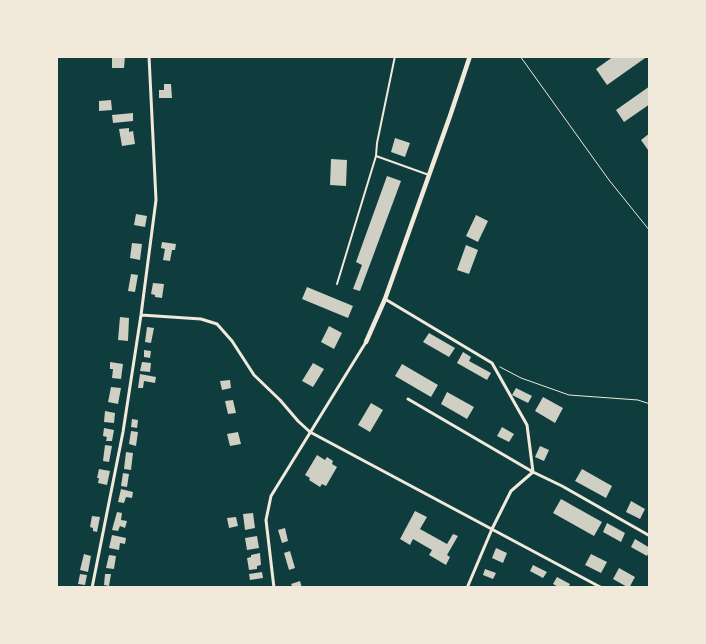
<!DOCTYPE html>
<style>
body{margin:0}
#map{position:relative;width:706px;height:644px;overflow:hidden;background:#0f3d3e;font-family:Inter,sans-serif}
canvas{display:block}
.frame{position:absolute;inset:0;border:58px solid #f1e9da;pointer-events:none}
</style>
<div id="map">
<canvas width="706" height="644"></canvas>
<div class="frame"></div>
</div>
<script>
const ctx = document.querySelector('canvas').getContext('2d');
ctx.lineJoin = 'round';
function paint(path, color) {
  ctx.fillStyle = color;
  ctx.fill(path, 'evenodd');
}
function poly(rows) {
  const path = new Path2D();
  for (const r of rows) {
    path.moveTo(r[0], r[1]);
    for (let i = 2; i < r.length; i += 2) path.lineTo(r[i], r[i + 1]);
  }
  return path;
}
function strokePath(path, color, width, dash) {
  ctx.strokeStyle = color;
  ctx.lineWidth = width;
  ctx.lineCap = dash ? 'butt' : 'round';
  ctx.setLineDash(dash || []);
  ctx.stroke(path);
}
paint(poly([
 [112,56,125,56,124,68,112,68],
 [614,56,648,56,607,85,596,69],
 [164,84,171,84,172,98,159,98,159,90,164,90],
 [650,86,650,104,624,122,616,110],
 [111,100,112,110,99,111,99,101],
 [133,113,133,121,113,123,112,115],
 [129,128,129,132,133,131,135,144,122,146,119,129],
 [650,133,650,149,648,150,641,140],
 [395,138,410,143,405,157,391,152],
 [331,159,347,160,346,186,330,185],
 [387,176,401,181,360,291,353,289,362,265,356,262],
 [136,214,147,216,145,227,134,225],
 [476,215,488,221,478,242,466,236],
 [162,242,176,244,175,250,172,250,170,261,163,260,165,249,161,248],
 [132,243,142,244,140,260,130,258],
 [466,245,478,250,469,274,457,270],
 [131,274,138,275,135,292,128,291],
 [153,283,164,284,162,298,155,297,155,295,151,294],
 [307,287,353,306,348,318,302,299],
 [120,317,129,318,128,341,118,340],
 [329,326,342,333,334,349,321,342],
 [147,327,154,328,151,343,145,342],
 [429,333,455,348,449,357,423,342],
 [144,350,151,351,150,358,144,357],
 [463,352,471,357,469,361,491,373,487,380,457,363],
 [110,362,123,364,121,379,112,378,113,369,110,369],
 [142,362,151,363,150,372,140,371],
 [313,363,324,369,313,387,302,381],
 [402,364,438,385,431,397,395,376],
 [140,374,156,377,155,383,144,381,143,388,138,388],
 [230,380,231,388,222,390,220,381],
 [111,387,121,388,118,404,108,402],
 [516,388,532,396,528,403,512,395],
 [447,392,474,407,467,419,441,404],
 [543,397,563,408,555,423,535,411],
 [233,400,236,413,228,414,225,401],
 [371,403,383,410,370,432,358,425],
 [105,411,115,413,114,423,104,422],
 [132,419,138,420,137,428,131,427],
 [502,427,514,434,509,442,497,436],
 [104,428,114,430,112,441,106,441,107,437,103,436],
 [131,431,138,432,136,446,129,444],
 [238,432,241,444,230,446,227,434],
 [105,445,112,446,109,462,103,461],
 [540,446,549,450,544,461,535,457],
 [126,452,133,453,131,470,124,469],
 [317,455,325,460,327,457,333,461,332,464,337,467,326,486,322,484,320,487,309,480,310,478,305,475],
 [99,469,110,471,107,485,98,483,99,478,97,478],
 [582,469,612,486,606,498,575,481],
 [123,473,129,474,127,487,121,486],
 [121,489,133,492,132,498,126,497,124,503,118,502],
 [561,499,602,522,594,536,553,513],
 [631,501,645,509,640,519,626,512],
 [415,511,427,517,420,529,447,544,453,534,458,536,447,555,450,557,446,565,429,555,432,550,413,539,410,545,400,539],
 [117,512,122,513,121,520,127,521,125,528,120,526,118,531,112,530],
 [253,513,255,528,245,530,243,514],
 [92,516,100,517,97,532,93,531,93,528,90,527],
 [236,517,238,526,229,528,227,518],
 [607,523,625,533,621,542,603,532],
 [285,528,288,541,282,543,278,530],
 [112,535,126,538,125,544,120,543,119,550,109,548],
 [257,536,259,548,247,550,245,538],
 [635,539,650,548,650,550,647,556,631,547],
 [496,548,507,553,503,563,492,558],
 [290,551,295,568,289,570,284,553],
 [260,553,261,565,257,566,257,569,249,570,247,558,251,557,251,555],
 [84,554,91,556,88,572,80,570],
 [591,554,607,562,601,573,585,565],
 [109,555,116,556,114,569,106,568],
 [533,565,547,572,543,578,530,571],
 [619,568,635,577,629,588,613,579],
 [485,569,496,573,493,579,483,575],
 [262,572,263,578,250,580,249,574],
 [80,574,87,575,85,585,78,584],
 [105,574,111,574,109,586,104,585],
 [557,577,570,584,568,588,560,588,553,584],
 [300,581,302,588,293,588,291,584]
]), '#cfcfc3');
strokePath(poly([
 [520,56,609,180,650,231],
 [500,367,521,378,569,395,638,400,650,404]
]), '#f1e9da', 1);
strokePath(poly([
 [395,56,377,143,376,156,429,175],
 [337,284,376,156]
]), '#f1e9da', 2);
strokePath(poly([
 [385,299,492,363,527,425,533,472,511,491,492,529,467,588],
 [141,315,201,319,217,324,232,341,254,375,280,400,298,421,310,432,602,588],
 [408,399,533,472,562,486,650,536],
 [92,588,123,432,141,315,156,200,149,56],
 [274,588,266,520,271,496,366,342]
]), '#f1e9da', 3);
strokePath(poly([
 [366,342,385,299,450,116,470,56]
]), '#f1e9da', 4.5);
</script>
